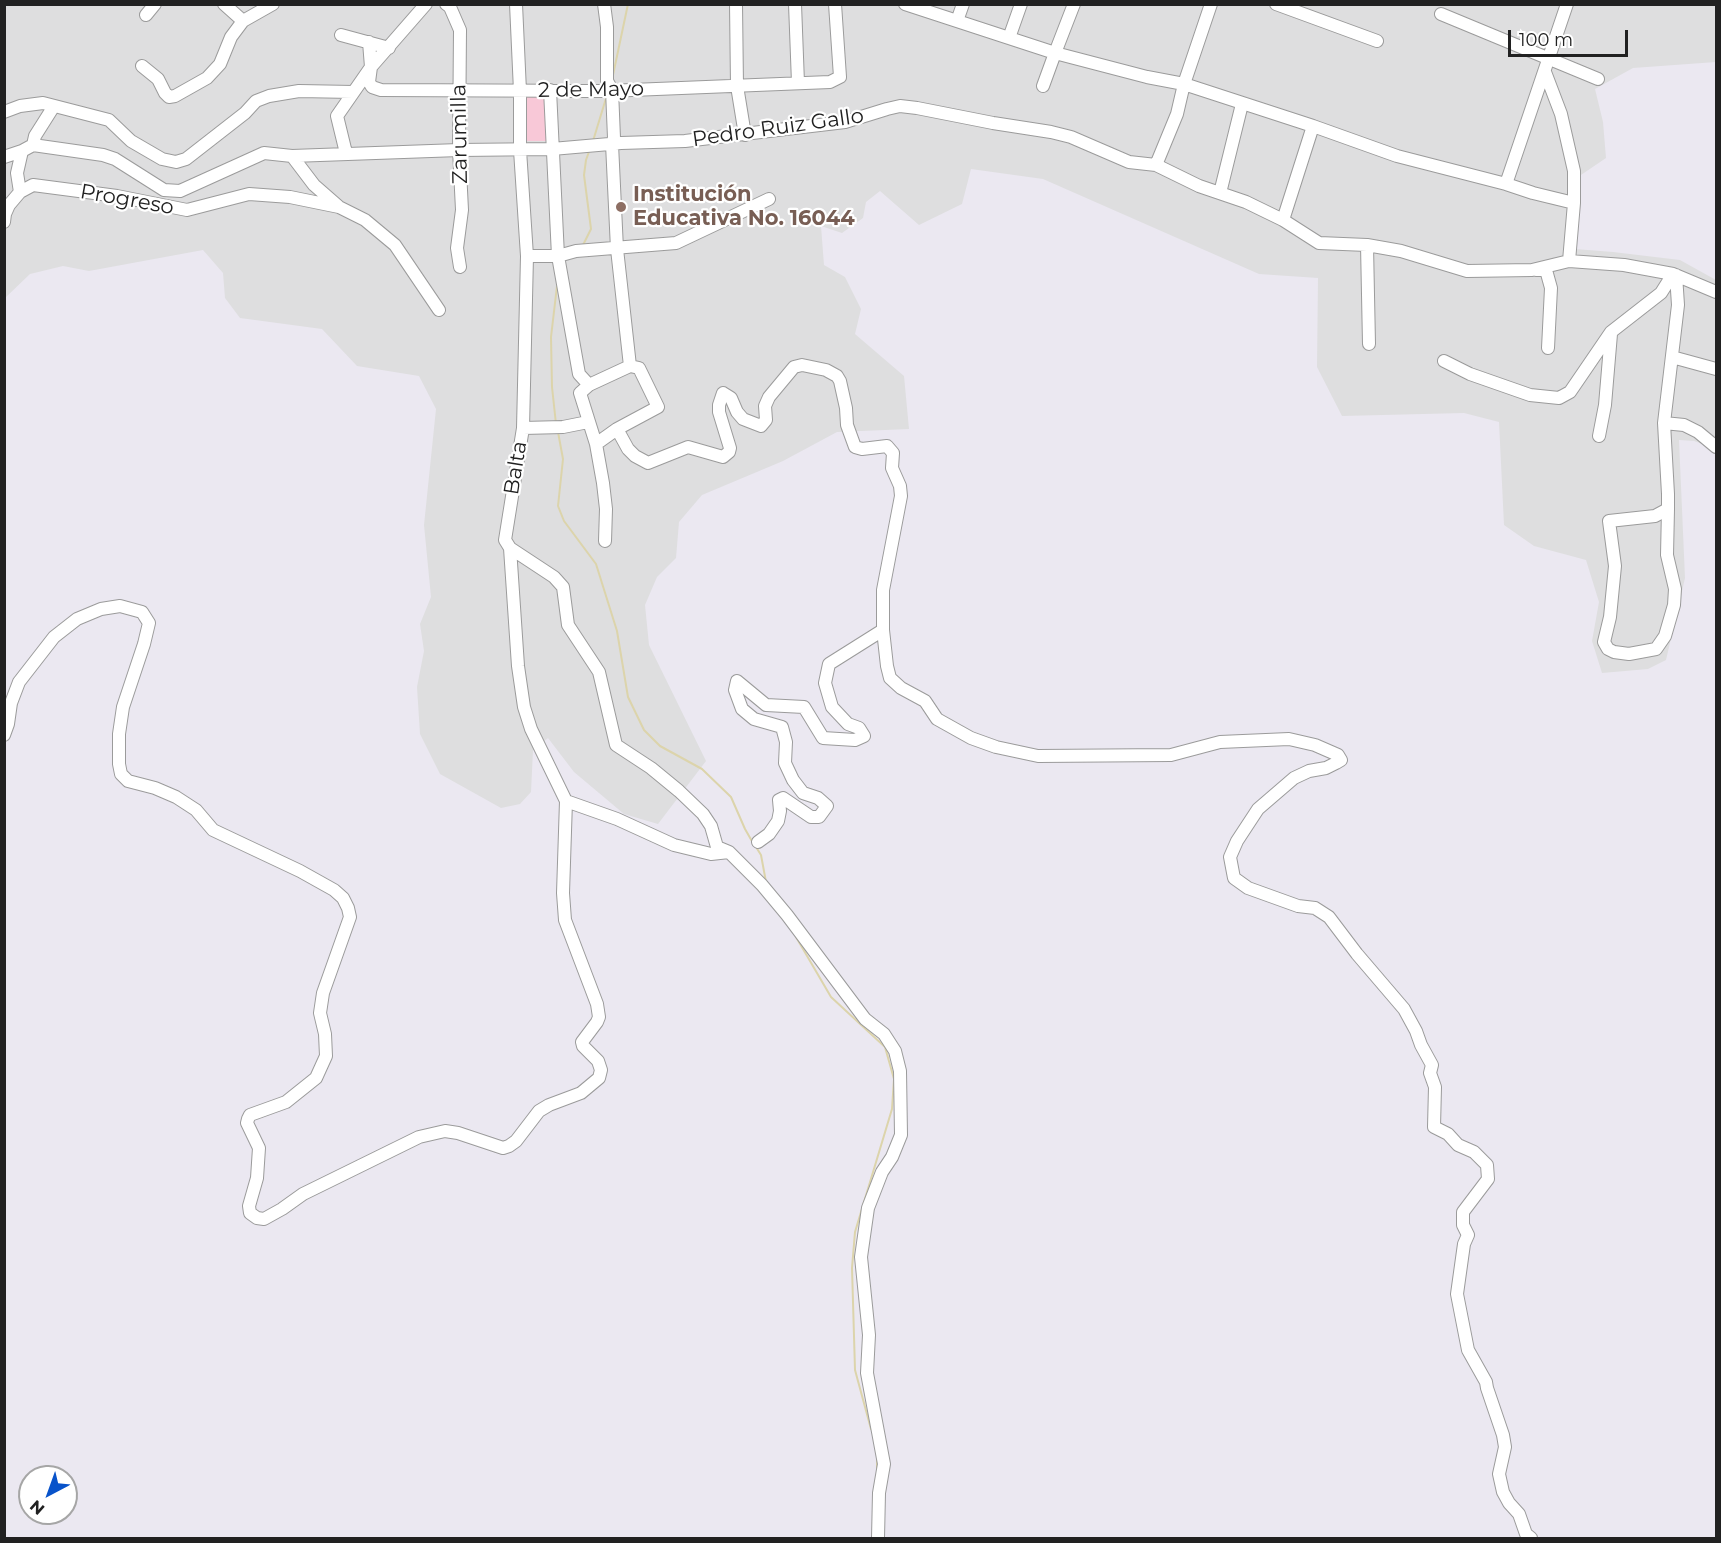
<!DOCTYPE html>
<meta charset="utf-8">
<style>
body{margin:0}
#map{position:relative;width:1721px;height:1543px;overflow:hidden;background:#ebe8f1;font-family:Montserrat,sans-serif}
canvas{display:block}
.frame{position:absolute;inset:0;border:6px solid #212121;pointer-events:none}
.north{position:absolute;left:18px;top:1465px;width:60px;height:60px;box-sizing:border-box;background:#fff;border:2px solid #a6a6a6;border-radius:50%;rotate:221deg;font-size:16px;font-weight:700;line-height:24px;text-align:center;color:#212121}
.north::after{content:'';display:block;margin:auto;width:21px;height:27px;background:#0853ca;clip-path:polygon(50% 0,100% 100%,50% 72%,0 100%)}
.scale{position:absolute;left:1508px;top:30px;width:120px;height:27px;box-sizing:border-box;border:3px solid #212121;border-top:0;padding-left:8px;font-size:18px;line-height:21px;white-space:nowrap;color:#212121;-webkit-text-stroke:4px #fff;paint-order:stroke}
</style>
<div id="map">
<canvas width="1721" height="1543"></canvas>
<div class="frame"></div>
<div class="north">N</div>
<div class="scale">100 m</div>
</div>
<script>
const ctx = document.querySelector('canvas').getContext('2d');
ctx.lineJoin = 'round';
function paint(path, color) {
  ctx.fillStyle = color;
  ctx.fill(path, 'evenodd');
}
function poly(rows) {
  const path = new Path2D();
  for (const r of rows) {
    path.moveTo(r[0], r[1]);
    for (let i = 2; i < r.length; i += 2) path.lineTo(r[i], r[i + 1]);
  }
  return path;
}
function strokePath(path, color, width, dash) {
  ctx.strokeStyle = color;
  ctx.lineWidth = width;
  ctx.lineCap = dash ? 'butt' : 'round';
  ctx.setLineDash(dash || []);
  ctx.stroke(path);
}
function drawText(font, color, halo, rows, align = 'center') {
  ctx.font = font + ' Montserrat,sans-serif';
  ctx.lineWidth = 4.5;
  ctx.setLineDash([]);
  ctx.textBaseline = 'middle';
  ctx.strokeStyle = halo;
  ctx.fillStyle = color;
  for (const [text, x, y, turn = 0] of rows) {
    ctx.save();
    ctx.translate(x, y);
    ctx.rotate((+turn || 0) * Math.PI / 180);
    ctx.textAlign = isNaN(turn) ? turn : align;
    if (halo) ctx.strokeText(text, 0, 0);
    ctx.fillText(text, 0, 0);
    ctx.restore();
  }
}
paint(poly([
 [5,5,1716,5,1716,62,1633,68,1595,89,1603,122,1606,158,1578,177,1575,249,1613,252,1680,260,1716,280,1716,449,1694,441,1679,440,1685,578,1666,660,1648,669,1602,673,1592,641,1599,602,1586,560,1534,546,1504,525,1499,422,1464,413,1342,416,1317,367,1318,278,1259,274,1043,179,971,169,962,204,919,225,880,191,866,202,863,218,842,233,821,226,824,265,845,277,861,309,855,334,904,376,909,429,837,432,783,461,702,495,679,522,676,558,657,577,645,605,649,645,706,761,658,824,624,814,574,772,548,738,533,750,531,792,520,804,501,808,440,774,420,734,417,687,424,651,420,624,431,597,424,525,436,409,419,376,357,366,322,329,240,318,225,298,223,273,203,250,89,271,63,266,30,274,5,298]
]), '#dededf');
paint(poly([
 [526,96,546,96,547,141,527,141]
]), '#f8c8d7');
strokePath(poly([
 [613,75,628,4],
 [593,141,607,95],
 [583,245,591,229,584,175,586,160,590,149],
 [556,424,552,387,551,337,557,286],
 [558,432,563,459,558,506,564,521,596,564,617,631,628,697,644,730,660,746,702,769,731,797,745,829,753,843],
 [756,847,761,855,766,882],
 [796,937,831,997,885,1047,894,1079,892,1109,855,1232,852,1268,855,1370,871,1429],
 [877,1473,877,1460]
]), '#dcd4ab', 2);
const minor = poly([
 [224,4,243,21],
 [446,4,450,7,460,30,459,150,462,210,457,248,460,267],
 [604,4,607,27,607,81,612,90,614,138,612,144,617,249,630,366],
 [736,4,737,86,745,135],
 [795,4,798,83],
 [905,4,957,21,963,4],
 [1276,4,1377,41],
 [1441,14,1598,79],
 [146,15,155,4],
 [957,21,1009,38,1021,4],
 [341,35,389,48],
 [1009,38,1055,53,1074,4],
 [369,42,371,67,369,82,372,87,381,90,607,91,830,82,840,77,835,4],
 [142,66,158,79,165,93,169,97,175,96,207,78,220,64,231,37,243,21,273,4],
 [1545,72,1561,114,1574,171,1574,203],
 [1043,86,1055,53,1147,77,1184,84,1313,126,1397,156,1506,184,1567,4],
 [550,90,558,256,579,374,589,385,580,393,596,444,603,483,606,509,605,541],
 [4,112,20,106,43,103,109,120,131,141,162,159,176,162,186,159,245,113,256,101,269,96,299,91,353,92],
 [33,145,35,136,54,106],
 [346,153,337,116,371,67,426,4],
 [292,156,314,185,338,206],
 [4,157,22,151,33,145,103,155,115,159,164,190,180,191,264,153,292,156,459,150,552,149,621,143,685,141,845,122,887,109,900,106,917,108,993,123,1051,132,1071,137,1129,162,1156,165,1199,186,1246,202,1283,220,1319,243,1367,245,1401,251,1467,271,1532,270,1569,261,1624,265,1673,274,1716,292],
 [1156,165,1177,114,1184,84,1211,4],
 [1506,184,1533,193,1574,203,1569,261],
 [20,192,33,185,117,196,187,210,249,194,290,197,339,207,365,220,395,245,439,310],
 [1220,193,1242,104],
 [1283,220,1313,126],
 [4,222,5,214,9,205,20,192,17,173,22,151],
 [1367,245,1369,344],
 [527,256,558,256,576,251,676,243,769,199],
 [1536,270,1546,270,1551,288,1548,348],
 [1672,357,1716,369],
 [1444,361,1470,374,1530,395,1559,398,1570,392,1611,332,1661,293,1673,274],
 [589,385,630,366],
 [1664,423,1684,425,1698,432,1716,447],
 [523,428,563,427,588,422],
 [617,429,628,449,635,456,648,463,688,447,723,457,729,452,730,448,719,412,719,405,723,393,731,398,737,412,743,419,761,426,766,420,765,406,769,397,794,367,802,365,826,370,837,376,840,381,846,408,847,425,855,447,862,449,887,446,893,453,892,468,900,486,901,496,883,590,883,630,887,666,890,678,901,688,925,701,937,719,971,738,996,747,1038,756,1171,755,1220,742,1289,739,1315,745,1338,755,1341,760,1336,763,1326,768,1309,771,1294,778,1258,809,1237,841,1230,857,1234,878,1248,888,1298,906,1315,908,1329,917,1357,954,1404,1009,1416,1031,1421,1045,1432,1065,1430,1073,1435,1087,1434,1127,1448,1134,1458,1145,1474,1152,1487,1165,1488,1179,1463,1212,1463,1225,1468,1235,1464,1244,1457,1294,1468,1350,1486,1382,1487,1388,1503,1435,1505,1447,1499,1474,1503,1492,1509,1503,1519,1514,1526,1534,1531,1538],
 [1599,436,1605,405,1611,334],
 [596,444,617,429,658,407,639,368,630,366],
 [1668,509,1655,516,1609,521,1615,566,1610,617,1604,642,1608,649,1614,652,1629,654,1656,649,1665,636,1674,605,1675,589,1667,555,1668,509,1668,494,1664,423,1678,305,1676,275],
 [510,548,518,666,524,707,531,729,566,801],
 [4,735,8,724,11,703,19,682,54,637,77,619,101,609,120,606,142,612,149,623,144,644,123,707,119,734,119,764,121,774,128,781,155,788,176,797,196,810,213,830,300,871,334,890,343,898,348,908,350,917,323,993,320,1013,325,1034,326,1056,316,1078,286,1102,250,1115,248,1119,247,1123,259,1148,257,1178,249,1206,250,1213,257,1218,264,1219,282,1209,303,1194,419,1137,445,1131,458,1133,503,1148,509,1146,516,1141,539,1111,549,1105,581,1093,599,1078,601,1070,598,1061,583,1046,582,1042,597,1022,599,1017,597,1004,565,920,563,893,566,801,617,819,674,845,711,854,729,852,717,847,711,826,703,814,679,791,651,768,616,745,599,672,568,625,563,587,554,577,510,548,505,540,523,428,527,256,520,150,520,91,516,4],
 [758,842,769,834,778,821,780,811,779,800,783,798,811,817,819,817,827,806,818,798,803,793,793,780,785,763,786,742,782,727,754,719,742,709,735,690,737,681,766,705,804,707,823,738,855,740,864,736,859,728,848,724,832,707,825,683,829,664,883,630],
 [729,852,762,885,787,915,865,1019,884,1034,895,1051,900,1071,901,1135,892,1157,882,1172,868,1208,861,1257,869,1335,867,1373,884,1464,879,1493,878,1538]
]);
strokePath(minor, '#9b9b9b', 14);
strokePath(minor, '#fff', 12);
for (const [x, y, r, color] of [
 [621,207,6,"#8d6e63"]
]) {
  const dot = new Path2D();
  dot.arc(x, y, r, 0, 2 * Math.PI);
  ctx.fillStyle = color;
  ctx.fill(dot);
  strokePath(dot, '#fff', 2);
}
drawText('21px', '#212121', '#fff', [
 ["2 de Mayo",591,90,-1],
 ["Pedro Ruiz Gallo",778,128,-8],
 ["Zarumilla",460,134,-91],
 ["Progreso",127,200,10],
 ["Balta",516,468,-81]
]);
drawText('bold 21px', '#785e54', '#fff', [
 ["Institución",633,195],
 ["Educativa No. 16044",633,219]
], 'left');
</script>
